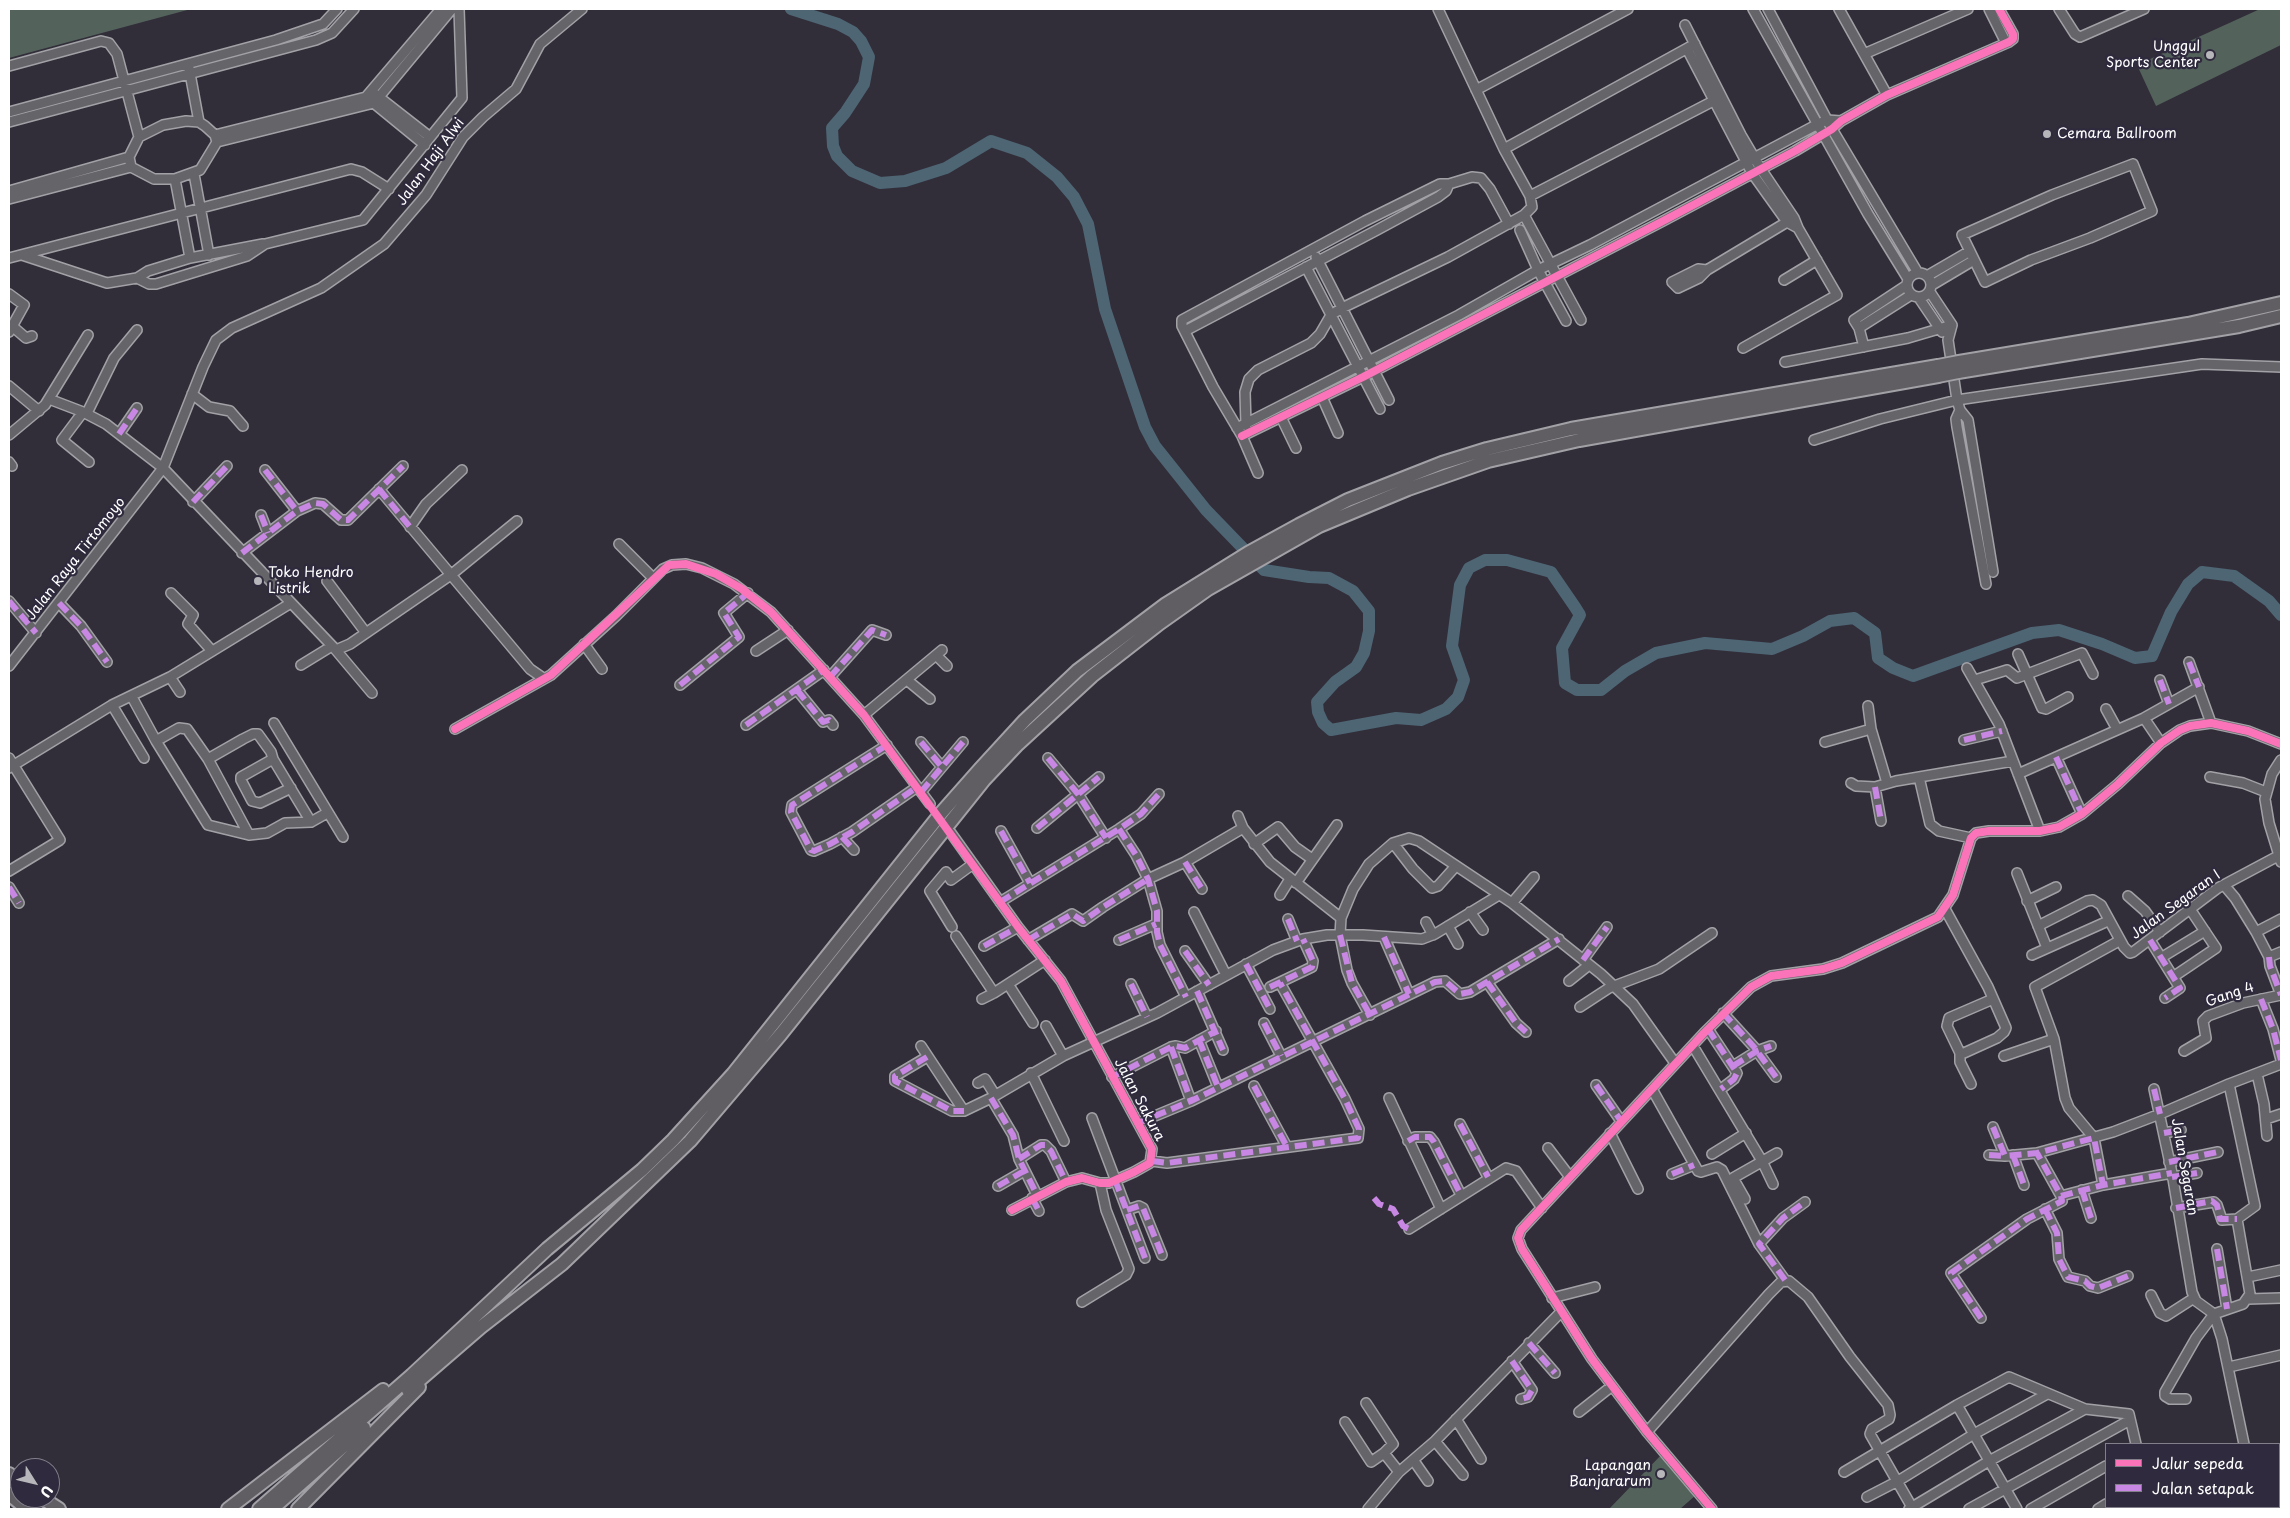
<!DOCTYPE html>
<style>
body{margin:0}
#map{position:relative;width:2290px;height:1518px;overflow:hidden;background:#312e39;font-family:"Playpen Sans",sans-serif}
canvas{display:block}
.frame{position:absolute;inset:0;border:10px solid #fff;pointer-events:none}
.legend{position:absolute;left:2105px;top:1443px;width:175px;height:65px;box-sizing:border-box;background:#2f2a3d;border:1px solid #827f8b;margin:0;padding:6px 9px;list-style:none;font-size:15px;color:#fff}
.legend li{display:flex;align-items:center;gap:10px;height:25px}
.legend b{width:25px;border:1px solid #827f8b}
.north{position:absolute;left:10px;top:1458px;width:50px;height:50px;box-sizing:border-box;background:#2f2a3d;border:1px solid #827f8b;border-radius:50%;rotate:126deg;font-size:14px;font-weight:700;line-height:20px;text-align:center;color:#fff}
.north::after{content:'';display:block;margin:auto;width:18px;height:22px;background:#b7b6ba;clip-path:polygon(50% 0,100% 100%,50% 72%,0 100%)}
</style>
<div id="map">
<canvas width="2290" height="1518"></canvas>
<div class="frame"></div>
<ul class="legend">
<li><b style="height:6px;background:#fb73b8"></b>Jalur sepeda</li>
<li><b style="height:6px;background:#c787e3"></b>Jalan setapak</li>
</ul>
<div class="north">U</div>
</div>
<script>
const ctx = document.querySelector('canvas').getContext('2d');
ctx.lineJoin = 'round';
function paint(path, color) {
  ctx.fillStyle = color;
  ctx.fill(path, 'evenodd');
}
function poly(rows) {
  const path = new Path2D();
  for (const r of rows) {
    if (r.length === 3) {
      path.moveTo(r[0] + r[2], r[1]);
      path.arc(r[0], r[1], r[2], 0, 2 * Math.PI);
      continue;
    }
    path.moveTo(r[0], r[1]);
    for (let i = 2; i < r.length; i += 2) path.lineTo(r[i], r[i + 1]);
  }
  return path;
}
function strokePath(path, color, width, dash) {
  ctx.strokeStyle = color;
  ctx.lineWidth = width;
  ctx.lineCap = dash ? 'butt' : 'round';
  ctx.setLineDash(dash || []);
  ctx.stroke(path);
}
function drawText(font, color, halo, rows, align = 'center') {
  ctx.font = font + ' "Playpen Sans",sans-serif';
  ctx.lineWidth = 4.5;
  ctx.setLineDash([]);
  ctx.textBaseline = 'middle';
  ctx.strokeStyle = halo;
  ctx.fillStyle = color;
  for (const [text, x, y, turn = 0] of rows) {
    ctx.save();
    ctx.translate(x, y);
    ctx.rotate((+turn || 0) * Math.PI / 180);
    ctx.textAlign = isNaN(turn) ? turn : align;
    if (halo) ctx.strokeText(text, 0, 0);
    ctx.fillText(text, 0, 0);
    ctx.restore();
  }
}
paint(poly([
 [9,9,191,9,9,58],
 [2260,9,2281,9,2281,45,2156,106,2137,65],
 [1663,1453,1696,1495,1680,1509,1609,1509]
]), '#54625c');
strokePath(poly([
 [791,9,838,24,853,32,861,41,869,57,864,84,845,113,832,128,833,146,837,156,852,171,880,183,905,181,946,168,991,141,1027,153,1057,177,1074,197,1088,224,1105,309,1145,427,1155,446,1206,510,1264,570,1309,577,1329,578,1353,591,1369,611,1369,631,1364,653,1356,667,1335,682,1317,702,1318,712,1323,723,1331,730,1396,718,1421,720,1446,709,1458,697,1464,680,1452,646,1460,585,1469,568,1485,560,1507,560,1551,572,1575,607,1580,615,1562,648,1565,683,1577,690,1601,690,1625,671,1656,653,1705,643,1772,649,1803,636,1830,621,1854,618,1875,633,1878,658,1893,668,1913,676,2032,633,2059,630,2102,644,2135,658,2152,656,2171,612,2188,584,2202,572,2234,576,2269,601,2281,615]
]), '#4e6574', 12);
const minor = poly([
 [1753,9,1868,214,1908,279],
 [1768,9,1832,129,1918,273],
 [1839,9,1887,95],
 [1989,9,2006,43],
 [2059,9,2075,34,2080,37,2144,9],
 [1685,25,1741,135,1761,169,1794,218,1798,228,1837,295,1743,348],
 [1687,49,1752,173,1787,222,1798,228],
 [1864,54,1968,9],
 [9,66,101,41,109,43,117,54,139,137],
 [189,68,199,122],
 [1476,90,1628,9],
 [375,94,430,137],
 [370,100,425,145],
 [9,112,276,40,323,24,337,9],
 [186,121,199,122,205,126,215,135,217,142,200,170,175,179,154,179,131,167,129,157,139,137,163,125,186,121],
 [9,122,316,40,332,33,354,9],
 [215,135,366,97,441,9],
 [217,142,374,103,452,9],
 [1504,149,1695,44],
 [2133,164,2152,211,2090,238,2031,260,1985,282,1962,235,2052,195,2133,164],
 [194,174,209,255],
 [175,179,190,258],
 [9,191,129,157],
 [1530,196,1721,97],
 [9,199,131,167],
 [1524,215,1581,320],
 [1520,230,1538,270,1566,321],
 [22,255,107,283,137,278,148,271,190,258,263,244],
 [1316,257,1389,400],
 [9,258,351,169,362,172,389,189],
 [1306,267,1380,409],
 [1707,270,1698,269,1672,282,1678,288,1699,278,1707,270,1792,219],
 [1919,285,12],
 [1927,276,1970,251],
 [137,278,149,284,156,284,247,256,265,244,363,220,462,98,459,9],
 [1784,280,1817,260],
 [1907,285,1854,320,1859,328,1911,295],
 [1932,285,1974,260],
 [1930,292,1952,325,1948,340,1957,400,2202,364,2281,367],
 [9,294,24,305,9,332],
 [1919,298,1942,332],
 [12,326,26,338,32,336],
 [1859,328,1864,347],
 [1185,331,1377,230,1438,197,1446,191,1449,184],
 [1785,362,1908,338,1952,325],
 [9,386,39,411],
 [192,394,209,407,230,411,243,426],
 [1322,397,1338,433],
 [49,399,83,412,106,424,163,468,336,650,350,644,452,574,517,521],
 [1960,410,1956,419,1957,427,1986,584],
 [83,412,62,440,89,462],
 [87,413,114,358,137,330],
 [1281,417,1296,448],
 [1246,425,1245,392,1249,379,1258,370,1311,343,1320,334,1331,315,1342,308,1448,257,1524,215,1532,207,1530,196,1504,149,1438,9],
 [1237,428,1459,315,1538,270,1590,245,1818,124,1827,120,1841,121],
 [119,434,137,408],
 [9,435,45,405,88,335],
 [1242,436,1363,377,1663,221,1795,151,1832,129,1841,121,1887,95,2009,42,2013,39,2013,34,1999,9],
 [1814,440,1880,419,1957,400,1960,410,1968,420,1993,572],
 [9,462,12,466],
 [265,470,297,511],
 [1258,473,1242,436,1213,387,1182,326,1182,320,1365,221,1440,184,1449,184,1472,177,1481,178,1490,189,1509,224],
 [379,489,530,669,543,678],
 [193,502,227,466],
 [261,515,268,533],
 [410,527,426,504,462,470],
 [619,544,653,578],
 [242,553,297,511,315,503,323,504,341,520,348,520,403,466],
 [327,581,366,633],
 [171,593,193,615,188,624,212,651],
 [9,601,36,633],
 [59,603,81,626,107,662],
 [584,644,602,669],
 [335,649,372,693],
 [756,651,788,630],
 [2018,654,2042,708,2046,709,2068,697],
 [937,656,947,666],
 [2189,662,2211,723],
 [301,665,332,646],
 [9,666,163,468,203,367,216,340,232,328,321,288,384,244,426,195,463,137,483,117,516,89,540,44,582,9],
 [1967,668,1999,724,2040,831],
 [170,677,180,692],
 [830,677,872,630,886,635],
 [907,680,930,699],
 [1975,680,2007,670,2017,678,2082,653,2093,674],
 [2160,680,2169,704],
 [680,685,739,637,724,613,748,593],
 [797,690,823,722,829,720,833,725],
 [132,697,156,741,208,825,249,835,267,833,285,823,311,822,327,813],
 [112,705,144,758],
 [1868,706,1871,729,1887,783],
 [2106,709,2117,729],
 [864,715,942,650],
 [2144,718,2161,743],
 [274,723,343,837],
 [746,725,824,670],
 [455,729,551,675,616,616,663,569,672,565,686,564,702,568,734,584,771,612,864,715,930,804],
 [1964,740,2002,731],
 [156,741,179,728,187,729,208,759,249,835],
 [921,742,942,767],
 [1825,742,1871,729],
 [887,745,792,805,791,812,811,850,814,851,830,844,852,832,917,787],
 [2056,757,2082,814],
 [9,758,60,840,9,871],
 [1048,758,1078,794,1106,838],
 [208,759,243,739,253,734,258,734,271,752,273,759,311,822],
 [273,759,241,777,241,780,252,801,260,803,291,788],
 [2281,760,2272,774,2265,799,2269,823,2281,862],
 [9,768,112,705,170,677,291,603],
 [2018,774,2144,718,2199,687],
 [1919,777,1930,824,1939,831,1971,838],
 [2210,777,2243,783,2266,792],
 [1851,783,1856,786,1875,787,1896,781,2013,761],
 [1875,787,1881,821],
 [921,792,963,742],
 [1238,816,1243,828,1270,862,1341,918],
 [1037,828,1099,777],
 [1119,829,1136,855,1148,879,1157,911,1157,932,1160,945,1186,997],
 [1001,831,1030,883],
 [951,833,1018,927,1061,981,1152,1149,1150,1163,1134,1172,1109,1183,1100,1183,1082,1178,1066,1182,1012,1210],
 [842,837,854,850],
 [1393,843,1413,869,1432,888,1438,886,1455,867],
 [1254,844,1278,827,1295,847,1312,859],
 [1185,862,1202,889],
 [2017,873,2047,948],
 [1296,883,1337,825],
 [2224,885,2235,898,2256,932,2281,919],
 [9,887,19,903],
 [1280,895,1290,879],
 [2128,896,2145,911,2160,932],
 [2027,901,2056,887],
 [1000,902,1119,829,1141,814,1159,794],
 [1512,903,1534,877],
 [1945,909,1988,987,2006,1028,2004,1032,1997,1038,1964,1053,1960,1053,1947,1026,1949,1018,1993,999],
 [1194,912,1226,975],
 [1470,912,1483,930],
 [1288,919,1297,941],
 [1426,922,1433,935],
 [1448,926,1458,944],
 [2038,926,2087,901,2093,900,2101,905,2124,947,2130,953,2133,952,2218,888,2278,856],
 [952,927,930,891,946,872,951,880,973,864],
 [2256,932,2269,957,2281,952],
 [956,936,994,993,1045,960],
 [1384,937,1409,994],
 [1028,940,1072,914,1083,921,1103,907,1148,879,1185,862,1243,828],
 [1119,940,1156,924],
 [2150,940,2180,988,2165,998],
 [984,946,1018,927],
 [1185,951,1209,985],
 [2032,955,2108,921],
 [2164,956,2205,931],
 [2269,957,2270,966,2281,995],
 [1583,960,1607,927],
 [1246,964,1270,1009],
 [2173,977,2216,948,2190,909],
 [1569,981,1589,965],
 [1487,982,1516,1023,1526,1032],
 [1008,984,1033,1023],
 [1131,984,1147,1017],
 [1270,987,1312,967,1313,961,1303,939],
 [1197,991,1223,1050],
 [982,999,994,993],
 [2261,999,2273,1029,2281,1060],
 [1580,1007,1609,988,1659,969,1712,933],
 [1723,1013,1754,1047,1776,1077],
 [1370,1015,1352,983,1347,970,1340,935,1341,918,1353,889,1369,864,1393,843,1409,838,1419,841,1512,903,1601,974,1633,1004,1675,1063],
 [1264,1023,1281,1056],
 [1046,1026,1063,1056],
 [1708,1029,1737,1073,1734,1079,1721,1089],
 [2054,1039,2035,987,2119,941],
 [1199,1040,1218,1087],
 [921,1046,964,1111],
 [1693,1046,1762,1161,1773,1184],
 [1171,1047,1191,1101],
 [2184,1051,2206,1038,2203,1021,2208,1016,2243,1003,2281,995],
 [1960,1053,1960,1062,1971,1084],
 [2004,1056,2054,1039,2065,1098,2069,1108,2094,1138,2103,1185],
 [927,1057,895,1076,895,1081,952,1111,964,1111,991,1098,1063,1056,1157,1013,1273,950,1303,939,1327,935,1363,935,1422,939,1435,934,1499,895],
 [1733,1066,1757,1051,1771,1046],
 [1031,1073,1064,1141],
 [2257,1074,2264,1104,2267,1136],
 [1112,1077,1171,1047,1176,1046,1185,1048,1216,1031],
 [978,1083,985,1079,995,1095],
 [1596,1085,1621,1121],
 [1254,1086,1287,1147],
 [1652,1089,1698,1171,1701,1172,1717,1167,1722,1170,1759,1244,1785,1280],
 [2154,1089,2172,1173,2192,1292,2196,1301,2214,1314],
 [991,1098,1013,1135,1019,1159,1037,1195],
 [1389,1098,1441,1209],
 [1092,1118,1145,1258],
 [2266,1119,2281,1114],
 [1138,1123,1191,1101,1435,982,1445,981,1460,994,1470,992,1559,939],
 [1460,1124,1488,1177],
 [1993,1127,2005,1156,2037,1153,2113,1132,2160,1114,2229,1084,2281,1064],
 [1610,1133,1638,1189],
 [2164,1133,2181,1130],
 [1408,1141,1415,1137,1430,1137,1434,1142,1461,1195],
 [1548,1148,1570,1177],
 [1712,1154,1746,1133],
 [1989,1155,2005,1156],
 [2013,1155,2024,1185],
 [1019,1159,1041,1145,1045,1145,1051,1151,1066,1182],
 [1152,1161,1167,1163,1358,1138,1359,1129,1345,1099,1280,983],
 [2169,1162,2218,1152],
 [1672,1174,1694,1165],
 [2172,1177,2197,1173],
 [998,1186,1024,1171],
 [2082,1190,2091,1218],
 [2061,1196,2103,1185,2172,1173],
 [1032,1198,1039,1211],
 [1745,1199,1733,1178,1777,1153],
 [2176,1208,2214,1202,2217,1205,2222,1220,2237,1219,2255,1206,2229,1084],
 [2045,1209,2057,1233,2059,1259,2068,1277,2085,1281,2090,1286,2098,1288,2128,1276],
 [1127,1210,1139,1206,1143,1208,1162,1255],
 [1409,1229,1506,1168,1516,1171,1542,1208],
 [1759,1244,1783,1218,1805,1202],
 [2217,1249,2227,1309],
 [2248,1277,2281,1270],
 [2151,1295,2160,1313,2166,1316,2194,1298],
 [1552,1298,1595,1287],
 [2248,1299,2281,1298],
 [1082,1302,1126,1275,1129,1269,1106,1210,1100,1183],
 [2214,1314,2222,1339,2244,1444],
 [1981,1318,1951,1273,2027,1219,2062,1201,2061,1196,2037,1153],
 [1529,1343,1555,1373],
 [1512,1361,1532,1390,1528,1397,1521,1399],
 [2229,1367,2281,1355],
 [2186,1399,2170,1399,2165,1396,2165,1392,2196,1338,2214,1314,2243,1304,2250,1294,2237,1219],
 [1957,1405,2017,1509],
 [1579,1412,1612,1386],
 [1456,1419,1481,1459],
 [1345,1422,1371,1462,1384,1453,1393,1444,1366,1403],
 [1647,1432,1769,1294,1781,1282,1789,1281,1808,1297,1850,1357,1888,1405,1890,1415,1889,1419,1872,1429,1870,1434,1913,1509],
 [1435,1441,1463,1475],
 [1384,1453,1399,1472],
 [1414,1461,1428,1481],
 [1844,1472,1957,1405,2009,1377,2085,1409,2129,1414,2136,1444],
 [2279,1474,2281,1473],
 [1867,1497,1898,1481,1974,1434,2047,1394],
 [2243,1507,2243,1509],
 [1368,1509,1399,1472,1435,1441,1561,1312],
 [1712,1509,1647,1432,1592,1359,1522,1249,1518,1238,1521,1230,1704,1033,1751,987,1771,976,1823,969,1842,963,1938,917,1953,895,1971,838,1976,833,1989,831,2040,831,2059,827,2082,814,2118,784,2161,743,2180,730,2190,726,2211,723,2248,731,2281,744],
 [1909,1509,1989,1461,2085,1409],
 [1969,1509,2130,1420],
 [2031,1509,2106,1466],
 [2098,1509,2106,1504],
 [2120,1509,2122,1507]
]);
const highway = poly([
 [1959,362,2188,324,2281,303],
 [1958,372,2239,326,2281,316],
 [408,1390,481,1327,562,1264,690,1141,781,1034,984,780,1018,744,1092,676,1160,623,1208,589,1319,526,1408,489,1488,461,1579,440,1938,376],
 [9,1474,20,1483],
 [9,1494,27,1509],
 [42,1498,59,1509],
 [228,1509,383,1390],
 [259,1509,412,1375,547,1249,642,1170,673,1140,733,1074,942,812,980,769,1025,720,1077,671,1166,604,1248,553,1299,525,1348,500,1442,463,1487,449,1571,429,1938,366],
 [272,1509,364,1428],
 [298,1509,419,1387]
]);
strokePath(minor, '#a2a1a6', 12);
strokePath(highway, '#a2a1a6', 16);
strokePath(minor, '#656469', 9);
strokePath(highway, '#615e63', 12);
const highwayBridge = poly([
 [1938,366,1959,362],
 [1938,376,1958,372]
]);
strokePath(highwayBridge, '#a2a1a6', 16, []);
strokePath(highwayBridge, '#615e63', 12);
strokePath(poly([
 [119,434,137,408],
 [265,470,297,511],
 [379,489,410,527],
 [193,502,227,466],
 [261,515,268,533],
 [242,553,297,511,315,503,323,504,341,520,348,520,403,466],
 [9,601,36,633],
 [59,603,81,626,107,662],
 [2189,662,2199,687],
 [830,677,872,630,886,635],
 [2160,680,2169,704],
 [680,685,739,637,724,613,748,593],
 [797,690,823,722,829,720,833,725],
 [746,725,824,670],
 [1964,740,2002,731],
 [921,742,942,767],
 [887,745,792,805,791,812,811,850,814,851,830,844,852,832,917,787],
 [2056,757,2082,814],
 [1048,758,1078,794,1106,838],
 [1875,787,1881,821],
 [921,792,963,742],
 [1037,828,1099,777],
 [1119,829,1136,855,1148,879,1157,911,1157,932,1160,945,1186,997],
 [1001,831,1030,883],
 [842,837,854,850],
 [1185,862,1202,889],
 [9,887,19,903],
 [1000,902,1119,829,1141,814,1159,794],
 [1288,919,1297,941],
 [1340,935,1352,983,1370,1015],
 [1384,937,1409,994],
 [1028,940,1072,914,1083,921,1103,907,1148,879],
 [1119,940,1156,924],
 [2150,940,2180,988,2165,998],
 [984,946,1018,927],
 [1185,951,1209,985],
 [2269,957,2270,966,2281,995],
 [1583,960,1607,927],
 [1246,964,1270,1009],
 [1487,982,1516,1023,1526,1032],
 [1131,984,1147,1017],
 [1270,987,1312,967,1313,961,1303,939],
 [1197,991,1223,1050],
 [2261,999,2273,1029,2281,1060],
 [1723,1013,1754,1047,1776,1077],
 [1264,1023,1281,1056],
 [1708,1029,1737,1073,1734,1079,1721,1089],
 [1199,1040,1218,1087],
 [1171,1047,1191,1101],
 [927,1057,895,1076,895,1081,952,1111,964,1111],
 [1733,1066,1757,1051,1771,1046],
 [1112,1077,1171,1047,1176,1046,1185,1048,1216,1031],
 [1596,1085,1621,1121],
 [1254,1086,1287,1147],
 [2154,1089,2160,1114],
 [991,1098,1013,1135,1019,1159,1037,1195],
 [1138,1123,1191,1101,1435,982,1445,981,1460,994,1470,992,1559,939],
 [1460,1124,1488,1177],
 [1993,1127,2005,1156,2037,1153,2094,1138,2103,1185],
 [2164,1133,2181,1130],
 [1408,1141,1415,1137,1430,1137,1434,1142,1461,1195],
 [1989,1155,2005,1156],
 [2013,1155,2024,1185],
 [1019,1159,1041,1145,1045,1145,1051,1151,1066,1182],
 [1152,1161,1167,1163,1358,1138,1359,1129,1345,1099,1280,983],
 [2169,1162,2218,1152],
 [1672,1174,1694,1165],
 [2172,1177,2197,1173],
 [1115,1180,1145,1258],
 [998,1186,1024,1171],
 [2082,1190,2091,1218],
 [2061,1196,2103,1185,2172,1173],
 [1032,1198,1039,1211],
 [1374,1198,1379,1204,1393,1209,1403,1226,1409,1229],
 [2176,1208,2212,1201,2217,1205,2220,1219,2237,1219],
 [2045,1209,2057,1233,2059,1259,2068,1277,2085,1281,2090,1286,2098,1288,2128,1276],
 [1127,1210,1139,1206,1143,1208,1162,1255],
 [2217,1249,2227,1309],
 [1785,1280,1759,1244,1783,1218,1805,1202],
 [1981,1318,1951,1273,2027,1219,2062,1201,2061,1196,2037,1153],
 [1529,1343,1555,1373],
 [1512,1361,1532,1390,1528,1397,1521,1399]
]), '#c787e3', 6, [12, 6]);
strokePath(poly([
 [1242,436,1363,377,1663,221,1795,151,1832,129,1841,121,1887,95,2009,42,2013,39,2013,34,1999,9],
 [455,729,551,675,669,565,686,564,716,574,742,589,771,612,864,715,1018,927,1061,981,1152,1149,1150,1163,1134,1172,1109,1183,1100,1183,1082,1178,1066,1182,1012,1210],
 [1712,1509,1647,1432,1592,1359,1522,1249,1518,1238,1521,1230,1704,1033,1751,987,1771,976,1823,969,1842,963,1938,917,1953,895,1971,838,1976,833,1989,831,2040,831,2059,827,2082,814,2118,784,2161,743,2180,730,2190,726,2211,723,2248,731,2281,744]
]), '#fb73b8', 8);
for (const [x, y, r, color] of [
 [2210,55,5,"#b7b6ba"],
 [2047,134,5,"#b7b6ba"],
 [258,581,5,"#b7b6ba"],
 [1661,1474,5,"#b7b6ba"]
]) {
  const dot = new Path2D();
  dot.arc(x, y, r, 0, 2 * Math.PI);
  ctx.fillStyle = color;
  ctx.fill(dot);
  strokePath(dot, '#2f2a3d', 2);
}
drawText('14px', '#fff', '#2f2a3d', [
 ["Unggul",2200,47],
 ["Sports Center",2200,63],
 ["Cemara Ballroom",2057,134,"left"],
 ["Toko Hendro",268,573,"left"],
 ["Listrik",268,589,"left"],
 ["Lapangan",1651,1466],
 ["Banjararum",1651,1482]
], 'right');
drawText('14px', '#fff', '#2f2a3d', [
 ["Jalan Haji Alwi",431,162,-54],
 ["Jalan Raya Tirtomoyo",76,559,-52],
 ["Jalan Segaran I",2176,905,-36],
 ["Gang 4",2230,995,-19],
 ["Jalan Sakura",1139,1100,62],
 ["Jalan Segaran",2184,1167,80]
]);
</script>
